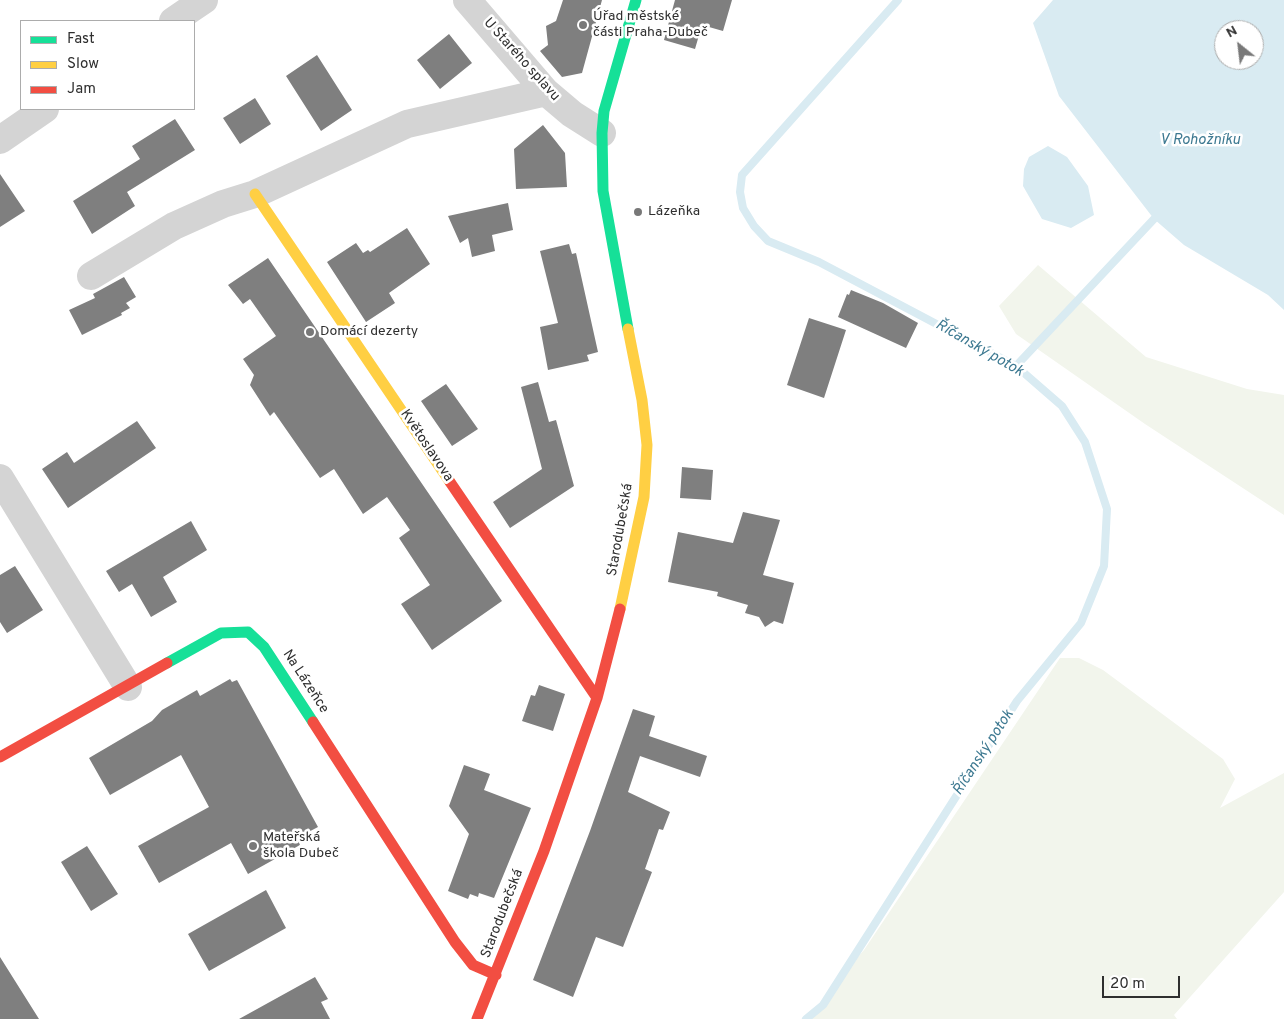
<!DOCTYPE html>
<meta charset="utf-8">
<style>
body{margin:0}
#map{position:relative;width:1284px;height:1019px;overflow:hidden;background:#fff;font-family:Overpass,sans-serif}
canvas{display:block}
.legend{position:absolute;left:20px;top:20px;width:175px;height:90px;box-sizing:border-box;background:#fff;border:1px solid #acacac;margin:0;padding:6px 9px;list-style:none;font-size:15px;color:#2f2f2f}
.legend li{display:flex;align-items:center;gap:10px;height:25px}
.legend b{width:25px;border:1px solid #acacac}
.north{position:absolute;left:1214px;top:20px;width:50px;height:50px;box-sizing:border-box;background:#fff;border:1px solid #acacac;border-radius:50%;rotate:331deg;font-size:14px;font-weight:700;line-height:20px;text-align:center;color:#2f2f2f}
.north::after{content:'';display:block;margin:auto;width:18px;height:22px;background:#787878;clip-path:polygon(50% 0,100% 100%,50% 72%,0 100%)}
.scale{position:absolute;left:1102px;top:976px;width:78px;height:22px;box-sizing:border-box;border:2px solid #2f2f2f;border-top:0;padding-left:6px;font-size:15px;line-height:18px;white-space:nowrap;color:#2f2f2f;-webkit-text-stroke:4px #fff;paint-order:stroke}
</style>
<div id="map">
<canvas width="1284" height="1019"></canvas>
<ul class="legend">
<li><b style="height:6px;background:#16e098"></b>Fast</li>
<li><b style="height:6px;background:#ffcf43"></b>Slow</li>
<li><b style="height:6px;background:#f24e42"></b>Jam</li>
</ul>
<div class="north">N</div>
<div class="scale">20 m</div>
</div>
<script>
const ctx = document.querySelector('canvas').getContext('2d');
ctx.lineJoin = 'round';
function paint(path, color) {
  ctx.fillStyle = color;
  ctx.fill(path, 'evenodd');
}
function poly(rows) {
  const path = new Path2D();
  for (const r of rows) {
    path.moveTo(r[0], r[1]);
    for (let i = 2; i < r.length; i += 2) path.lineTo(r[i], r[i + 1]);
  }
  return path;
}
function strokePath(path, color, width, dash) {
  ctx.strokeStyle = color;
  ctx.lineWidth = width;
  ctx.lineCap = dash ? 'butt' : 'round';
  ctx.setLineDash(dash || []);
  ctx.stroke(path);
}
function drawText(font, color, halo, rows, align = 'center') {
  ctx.font = font + ' Overpass,sans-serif';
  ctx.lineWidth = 5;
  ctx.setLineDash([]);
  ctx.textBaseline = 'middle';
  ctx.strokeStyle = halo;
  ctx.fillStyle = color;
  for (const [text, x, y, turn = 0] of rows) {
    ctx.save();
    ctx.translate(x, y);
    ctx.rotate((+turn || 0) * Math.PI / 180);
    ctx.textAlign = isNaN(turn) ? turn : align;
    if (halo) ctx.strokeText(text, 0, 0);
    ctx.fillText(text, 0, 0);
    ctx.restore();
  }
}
paint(poly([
 [1038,265,1146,357,1247,389,1284,395,1284,515,1145,424,1016,334,999,306],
 [1060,658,1079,658,1103,670,1223,759,1235,779,1220,808,1284,773,1284,892,1174,1015,1177,1019,810,1019,819,1010,835,983,864,950]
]), '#f2f5ec');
paint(poly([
 [1053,0,1284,0,1284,310,1268,295,1184,245,1154,219,1059,96,1033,23],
 [1224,30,1254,30,1254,60,1224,60],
 [1048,146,1067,157,1088,186,1094,215,1071,228,1042,219,1023,186,1024,169,1029,157]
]), '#d9ebf2');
strokePath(poly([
 [1016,366,1154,219],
 [806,1019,823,1005,1017,701,1081,623,1104,566,1107,509,1085,442,1062,406,1016,366,819,262,768,241,754,226,743,208,740,192,742,175,898,0]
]), '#d9ebf2', 8);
paint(poly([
 [563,0,602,0,582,73,562,77,540,51,548,45,546,26,556,21],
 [675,0,732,0,723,31,702,25,695,49,664,40],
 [449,34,472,63,440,89,417,60],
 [317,55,352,110,321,131,286,76],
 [255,98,271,124,240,144,223,118],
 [175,119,195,150,127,192,135,206,92,234,73,201,140,159,132,146],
 [543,125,565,153,567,187,516,189,514,149],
 [0,174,25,211,0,227],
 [508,203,513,230,492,235,495,251,472,257,468,238,460,243,448,216],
 [407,228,430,264,389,293,395,303,366,322,327,262,356,243,363,253,368,250,370,252],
 [569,244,572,254,576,253,598,352,587,355,589,361,548,370,540,327,558,323,540,251],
 [268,258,502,601,432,650,401,604,430,585,399,538,410,530,387,497,363,514,334,469,320,478,274,412,270,416,250,385,254,375,243,359,276,336,250,299,243,304,228,285],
 [124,277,136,297,126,303,130,308,121,313,122,315,82,335,69,310,95,298,93,294],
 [851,290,883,303,918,323,906,348,838,317,847,294,849,295],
 [809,318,846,330,824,398,787,385],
 [538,382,549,422,556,420,574,486,510,528,493,502,542,469,521,387],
 [446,384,478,429,452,446,421,401],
 [137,421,156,448,68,508,42,469,67,452,74,463],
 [682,467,713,470,711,500,680,498],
 [743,512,780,520,763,575,794,583,783,624,774,621,765,627,759,617,745,613,748,605,717,596,718,592,668,582,678,532,733,543],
 [191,521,207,550,163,577,177,602,151,617,132,584,119,592,106,571],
 [15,566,43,610,7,633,0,622,0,575],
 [230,679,232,682,237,680,318,827,297,838,300,845,248,874,231,843,159,883,138,846,209,807,181,755,110,795,89,758,152,721,162,710,197,690,200,696],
 [539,685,565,694,553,731,522,721,531,695,535,696],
 [633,709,655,716,649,736,707,756,700,777,640,756,628,792,670,812,663,830,659,829,645,869,652,872,623,947,596,937,573,997,533,980,590,831],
 [464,765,490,774,484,790,531,808,494,898,479,893,478,897,470,894,468,899,448,891,469,834,449,806],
 [87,846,118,894,91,911,61,862],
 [266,890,286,928,209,971,188,934],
 [0,957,39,1019,0,1019],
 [315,977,328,999,321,1002,330,1019,239,1019]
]), '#7f7f7f');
strokePath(poly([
 [467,0,546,92,572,114,602,133],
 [173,21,204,0],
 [0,140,45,109],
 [91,276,174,226,223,204,255,194,407,124,546,92],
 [0,478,128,687]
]), '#d4d4d4', 28);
strokePath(poly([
 [628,329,603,191,602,133,604,111,636,0],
 [167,663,221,633,248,632,264,647,313,722]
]), '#16e098', 11);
strokePath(poly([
 [255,194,450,482],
 [620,609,644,497,647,445,642,400,628,329]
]), '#ffcf43', 11);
strokePath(poly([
 [450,482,597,698],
 [313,722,455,942,473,965,496,975],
 [0,757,167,663],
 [477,1019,544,851,597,698,620,609]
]), '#f24e42', 11);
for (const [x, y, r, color] of [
 [583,25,5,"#787878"],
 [638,212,5,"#787878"],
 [310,332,5,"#787878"],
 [253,846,5,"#787878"]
]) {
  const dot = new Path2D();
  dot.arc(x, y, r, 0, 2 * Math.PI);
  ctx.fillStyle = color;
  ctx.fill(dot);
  strokePath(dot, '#fff', 2);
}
drawText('14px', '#2f2f2f', '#fff', [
 ["Úřad městské",593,17],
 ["části Praha-Dubeč",593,33],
 ["Lázeňka",648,212],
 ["Domácí dezerty",320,332],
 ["Mateřská",263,838],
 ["škola Dubeč",263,854]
], 'left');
drawText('14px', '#2f2f2f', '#fff', [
 ["U Starého splavu",521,60,48],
 ["Květoslavova",426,446,56],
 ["Starodubečská",621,530,-80],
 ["Na Lázeňce",305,682,57],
 ["Starodubečská",503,914,-69]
]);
drawText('italic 15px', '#3d7991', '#fff', [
 ["V Rohožníku",1200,141],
 ["Říčanský potok",979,349,30],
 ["Říčanský potok",984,753,-57]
]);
</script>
